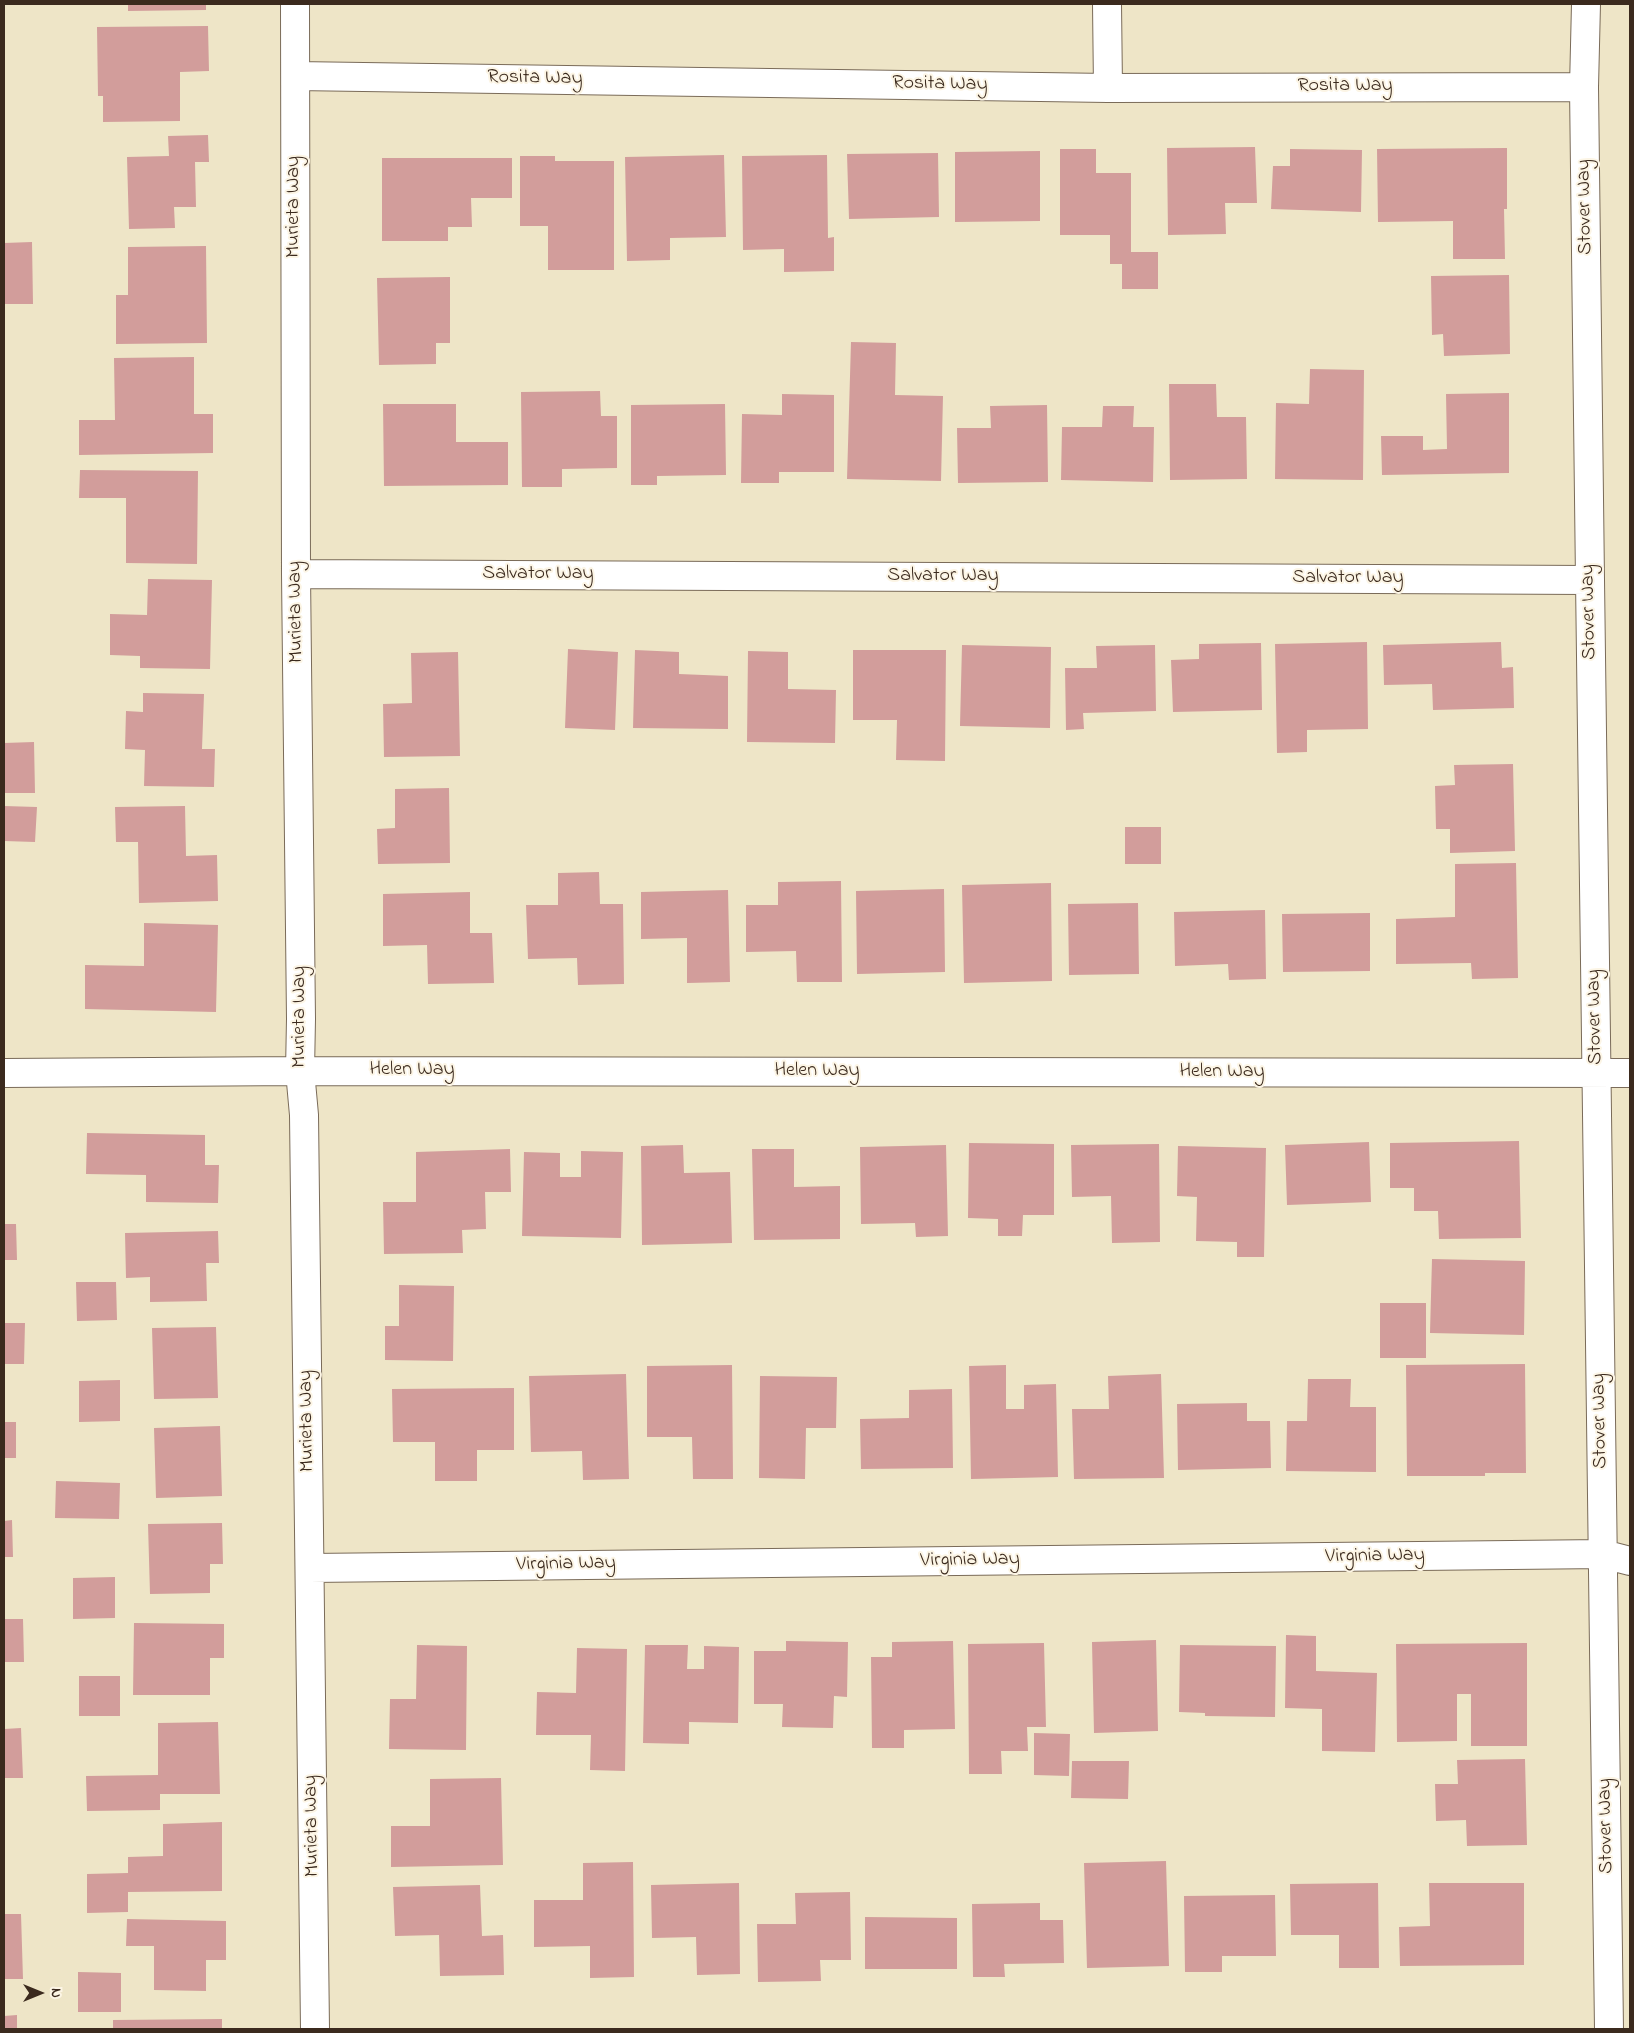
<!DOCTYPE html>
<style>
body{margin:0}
#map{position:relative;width:1634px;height:2033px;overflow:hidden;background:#eee5c7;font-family:"Indie Flower",sans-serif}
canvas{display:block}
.frame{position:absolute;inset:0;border:5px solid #3b2a1e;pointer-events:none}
.north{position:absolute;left:15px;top:1968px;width:50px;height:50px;-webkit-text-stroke:4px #fcf5e5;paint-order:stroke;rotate:90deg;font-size:14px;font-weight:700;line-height:20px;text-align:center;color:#3b2a1e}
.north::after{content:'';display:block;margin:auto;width:18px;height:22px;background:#3b2a1e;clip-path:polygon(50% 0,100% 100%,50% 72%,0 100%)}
</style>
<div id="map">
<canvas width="1634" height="2033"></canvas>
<div class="frame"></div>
<div class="north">N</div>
</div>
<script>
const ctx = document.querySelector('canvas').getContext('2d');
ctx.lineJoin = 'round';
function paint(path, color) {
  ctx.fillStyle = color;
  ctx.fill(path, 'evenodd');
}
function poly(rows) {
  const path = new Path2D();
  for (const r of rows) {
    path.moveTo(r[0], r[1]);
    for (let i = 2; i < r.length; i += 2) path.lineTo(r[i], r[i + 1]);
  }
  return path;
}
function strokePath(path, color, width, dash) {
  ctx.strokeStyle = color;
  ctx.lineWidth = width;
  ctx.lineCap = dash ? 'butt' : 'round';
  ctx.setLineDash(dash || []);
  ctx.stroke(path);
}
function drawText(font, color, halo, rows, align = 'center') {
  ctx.font = font + ' "Indie Flower",sans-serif';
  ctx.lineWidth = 4;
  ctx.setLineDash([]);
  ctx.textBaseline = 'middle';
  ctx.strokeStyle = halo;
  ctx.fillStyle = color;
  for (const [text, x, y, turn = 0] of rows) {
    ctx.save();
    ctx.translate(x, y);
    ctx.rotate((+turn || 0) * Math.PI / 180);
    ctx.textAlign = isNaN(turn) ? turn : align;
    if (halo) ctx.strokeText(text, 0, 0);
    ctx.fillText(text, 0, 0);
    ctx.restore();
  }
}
paint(poly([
 [128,4,206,4,206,10,128,11],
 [208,26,209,71,180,72,180,121,103,122,103,96,98,96,97,27],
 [208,135,209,162,195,162,196,207,174,207,175,228,129,229,127,157,169,156,168,136],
 [1255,147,1257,203,1225,203,1226,234,1168,235,1167,148],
 [1507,148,1507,209,1504,209,1505,259,1453,259,1453,221,1378,222,1377,149],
 [1060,149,1096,149,1096,173,1131,173,1131,252,1158,252,1158,289,1122,289,1122,264,1110,264,1110,235,1060,235],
 [1290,149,1362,150,1361,212,1271,209,1273,166,1290,166],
 [1040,151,1040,221,955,222,955,152],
 [938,153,939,217,849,219,847,154],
 [724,155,726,237,670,238,670,260,627,261,625,157],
 [827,155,828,238,834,237,834,271,784,272,784,249,743,250,742,156],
 [520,156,555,156,555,161,614,161,614,270,548,270,548,226,520,226],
 [382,158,512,158,512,198,471,198,472,227,448,227,448,241,382,241],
 [32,242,33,304,4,304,4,243],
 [206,246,207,343,116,344,116,295,128,295,128,247],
 [1509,275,1510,354,1444,356,1443,334,1432,335,1431,276],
 [450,277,450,343,436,343,436,364,379,365,377,278],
 [851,342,896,343,895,395,943,396,941,481,847,479],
 [194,357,194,414,213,414,213,453,79,455,79,420,115,420,114,358],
 [1310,369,1364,370,1363,480,1275,479,1276,403,1309,404],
 [1169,384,1216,384,1217,417,1246,417,1247,479,1170,480],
 [600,391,601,416,617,416,617,468,562,469,562,487,522,487,521,392],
 [1509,393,1509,473,1382,475,1381,436,1423,436,1423,450,1447,449,1446,394],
 [782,394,834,395,834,472,779,472,779,483,741,483,742,414,782,415],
 [383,404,456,404,456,442,508,442,508,485,384,486],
 [725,404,726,475,657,476,657,485,631,485,631,405],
 [1047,405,1048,482,958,483,957,428,991,428,990,406],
 [1103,406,1134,406,1133,427,1154,427,1153,482,1061,480,1062,427,1102,427],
 [80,470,198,471,197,564,126,563,126,498,79,498],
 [148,579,212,580,210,669,140,668,140,656,110,655,110,614,147,615],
 [1367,642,1368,729,1307,730,1307,752,1277,753,1275,644],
 [1501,642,1502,668,1513,667,1514,708,1433,710,1432,684,1384,685,1383,645],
 [1261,643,1262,710,1173,712,1171,660,1199,659,1199,644],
 [962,645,1051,647,1050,728,960,726],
 [1155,645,1156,711,1083,713,1084,729,1066,730,1065,668,1097,668,1096,646],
 [568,649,618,652,615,730,565,728],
 [635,650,679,652,679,674,728,676,728,729,633,728],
 [853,650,946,650,945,761,896,760,897,720,853,720],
 [748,651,788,652,788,689,836,690,835,743,747,742],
 [458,652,460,756,384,757,383,704,412,703,411,653],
 [143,693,204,694,202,749,215,749,214,787,144,786,145,750,125,749,126,711,143,712],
 [34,742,35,793,4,793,4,743],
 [1513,764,1515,851,1450,853,1450,829,1436,829,1435,786,1455,785,1454,765],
 [449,788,450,863,378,864,377,829,395,828,395,789],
 [4,806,37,807,35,842,4,841],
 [185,806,186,856,217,855,218,901,139,903,138,842,116,842,115,807],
 [1125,827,1161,827,1161,864,1125,864],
 [1516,863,1518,978,1472,979,1471,963,1396,964,1396,919,1455,917,1455,864],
 [599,872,600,904,623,904,624,984,578,985,577,958,528,959,526,905,558,905,558,873],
 [841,881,842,982,797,982,796,951,746,952,746,905,778,905,778,882],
 [1051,883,1052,981,964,983,962,885],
 [944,889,945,972,857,974,856,891],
 [728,890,730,982,687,983,687,938,641,939,641,892],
 [470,892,470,933,492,933,494,983,428,984,427,945,383,946,383,894],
 [1138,903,1139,974,1069,975,1068,904],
 [1265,910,1266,979,1229,980,1228,964,1175,966,1174,912],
 [1370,913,1370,971,1283,972,1282,914],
 [144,923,218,925,216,1012,85,1009,85,965,144,966],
 [87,1133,205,1135,205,1165,219,1165,218,1203,146,1202,146,1175,86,1174],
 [1519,1141,1521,1238,1439,1239,1438,1211,1414,1211,1414,1188,1390,1188,1390,1143],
 [1369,1142,1371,1202,1287,1205,1285,1145],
 [969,1143,1054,1144,1054,1215,1023,1215,1022,1236,998,1236,998,1219,968,1218],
 [1159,1144,1160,1242,1112,1243,1111,1196,1072,1197,1071,1145],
 [683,1145,684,1173,730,1172,732,1243,642,1245,641,1146],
 [946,1145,948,1236,916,1237,915,1223,861,1224,860,1147],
 [1178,1146,1266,1148,1264,1257,1237,1257,1237,1242,1196,1241,1197,1197,1177,1196],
 [510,1149,511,1192,485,1192,486,1229,462,1230,463,1253,384,1254,383,1202,416,1202,416,1152],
 [752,1149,794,1149,794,1187,840,1186,840,1239,754,1240],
 [581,1151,623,1152,621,1238,522,1236,524,1152,560,1153,560,1177,581,1177],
 [4,1224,16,1224,17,1260,4,1260],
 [218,1231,219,1263,206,1263,207,1301,150,1302,150,1277,126,1278,125,1233],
 [1432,1259,1525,1261,1524,1335,1430,1333],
 [76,1282,116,1282,117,1320,77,1321],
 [399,1285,454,1286,453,1361,385,1360,385,1326,399,1326],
 [1380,1303,1426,1303,1426,1358,1380,1358],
 [4,1323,25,1323,24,1364,4,1364],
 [216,1327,218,1398,154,1399,152,1328],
 [1525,1364,1526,1473,1485,1473,1485,1476,1407,1476,1406,1365],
 [732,1365,733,1479,693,1479,692,1437,647,1437,647,1366],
 [1006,1365,1006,1409,1024,1409,1024,1385,1056,1384,1058,1477,971,1479,969,1366],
 [626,1374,629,1479,583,1480,582,1451,531,1452,529,1376],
 [1161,1374,1164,1478,1074,1479,1072,1409,1109,1409,1108,1376],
 [760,1376,837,1377,836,1428,806,1428,805,1479,759,1478],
 [1308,1379,1351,1379,1350,1407,1376,1407,1376,1472,1286,1471,1287,1421,1307,1421],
 [120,1380,120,1421,79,1422,79,1381],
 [514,1388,514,1450,477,1450,477,1481,435,1481,435,1442,393,1442,392,1389],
 [952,1389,953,1468,861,1469,860,1419,909,1418,909,1390],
 [1247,1403,1247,1421,1270,1421,1271,1468,1178,1470,1177,1404],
 [4,1422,16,1422,16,1458,4,1458],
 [220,1426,222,1496,156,1498,154,1428],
 [56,1481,120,1483,119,1519,55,1518],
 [12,1520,13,1557,4,1557,4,1521],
 [222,1523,223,1564,210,1564,210,1593,150,1594,148,1524],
 [115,1577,115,1618,73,1619,73,1578],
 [4,1619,23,1619,24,1662,4,1662],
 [134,1623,224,1624,224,1658,210,1658,210,1695,133,1695],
 [1286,1635,1316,1636,1316,1671,1377,1673,1375,1752,1322,1751,1322,1709,1285,1708],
 [1156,1640,1158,1731,1094,1733,1092,1642],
 [786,1641,848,1642,847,1697,834,1696,833,1728,782,1727,783,1704,754,1704,754,1651,786,1651],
 [953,1641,955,1729,904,1730,904,1748,872,1748,871,1657,892,1657,892,1642],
 [1044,1643,1046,1727,1027,1727,1028,1751,1001,1751,1002,1774,969,1774,968,1644],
 [1527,1643,1527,1746,1471,1746,1471,1694,1457,1694,1457,1741,1397,1742,1396,1644],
 [417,1645,467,1646,466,1750,389,1749,390,1699,416,1699],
 [645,1645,688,1645,687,1669,704,1669,704,1646,739,1647,738,1723,689,1722,689,1744,643,1743],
 [1180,1645,1276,1646,1275,1717,1205,1716,1205,1713,1179,1712],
 [577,1648,627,1649,625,1771,590,1770,591,1735,536,1735,537,1692,576,1693],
 [79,1676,120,1676,120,1716,79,1716],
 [218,1722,220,1794,160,1794,160,1810,87,1811,86,1776,158,1775,158,1723],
 [21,1728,23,1778,4,1778,4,1729],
 [1034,1733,1070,1734,1069,1776,1034,1775],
 [1525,1759,1527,1845,1467,1846,1466,1820,1436,1821,1435,1784,1458,1784,1457,1760],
 [1072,1761,1129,1761,1128,1799,1071,1798],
 [501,1778,503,1865,391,1867,391,1826,430,1826,430,1779],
 [222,1822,222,1891,128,1892,128,1912,87,1913,87,1874,128,1873,128,1857,163,1856,163,1824],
 [1166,1861,1169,1966,1087,1968,1084,1863],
 [633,1862,634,1977,590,1978,590,1946,534,1947,534,1900,583,1900,583,1863],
 [739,1883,740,1974,697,1975,696,1937,652,1938,651,1885],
 [1378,1883,1379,1968,1339,1968,1339,1935,1291,1935,1290,1884],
 [1429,1883,1524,1883,1524,1965,1400,1966,1399,1927,1430,1926],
 [480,1885,482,1936,503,1935,504,1975,440,1976,439,1935,395,1936,393,1887],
 [850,1892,851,1960,820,1960,821,1981,758,1982,757,1924,796,1924,795,1893],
 [1275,1895,1276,1956,1222,1956,1222,1972,1185,1972,1184,1896],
 [1040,1903,1040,1920,1063,1920,1064,1963,1004,1964,1005,1977,973,1977,972,1904],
 [4,1914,21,1914,23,1979,4,1979],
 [865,1917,957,1918,957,1969,865,1969],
 [127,1919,226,1921,226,1960,206,1960,206,1991,154,1990,154,1946,126,1946],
 [78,1972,121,1973,121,2012,78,2012],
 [17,2015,17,2029,4,2029,4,2016],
 [222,2019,222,2029,113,2029,113,2020]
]), '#d29d9b');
const minor = poly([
 [295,4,296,574,301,1019,300,1071,304,1115,315,2029],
 [1107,4,1108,88],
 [1586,4,1584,87,1590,580,1609,2029],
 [296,76,1108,88,1584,87],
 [296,574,1590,580],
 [4,1073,300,1071,1630,1073],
 [310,1568,1603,1554,1630,1561]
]);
strokePath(minor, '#7a6b59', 30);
strokePath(minor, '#fff', 28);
drawText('20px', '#3b2a1e', '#fcf5e5', [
 ["Rosita Way",535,79,1],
 ["Rosita Way",940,85,1],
 ["Rosita Way",1345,87],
 ["Murieta Way",295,207,-90],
 ["Stover Way",1586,207,-91],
 ["Salvator Way",538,575],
 ["Salvator Way",943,577],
 ["Salvator Way",1348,579],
 ["Murieta Way",297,612,-91],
 ["Stover Way",1590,612,-91],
 ["Murieta Way",301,1017,-90],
 ["Stover Way",1596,1017,-91],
 ["Helen Way",412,1071],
 ["Helen Way",817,1072],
 ["Helen Way",1222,1073],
 ["Murieta Way",308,1421,-91],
 ["Stover Way",1601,1421,-91],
 ["Virginia Way",1375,1557,-1],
 ["Virginia Way",970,1561,-1],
 ["Virginia Way",566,1565,-1],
 ["Murieta Way",313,1826,-91],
 ["Stover Way",1607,1826,-91]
]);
</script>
